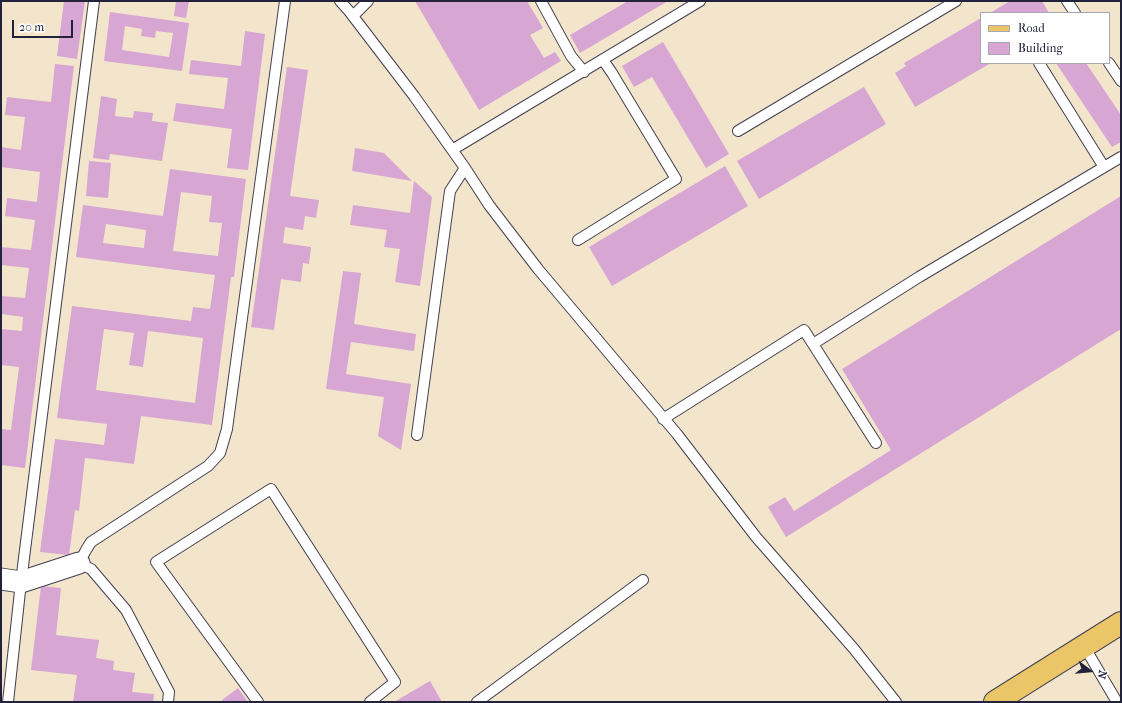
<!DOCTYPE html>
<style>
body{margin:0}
#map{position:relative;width:1122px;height:703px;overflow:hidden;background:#f2e5cb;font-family:"IM FELL French Canon",serif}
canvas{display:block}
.frame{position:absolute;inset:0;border:2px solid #22223b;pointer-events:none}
.legend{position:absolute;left:980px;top:12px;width:130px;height:52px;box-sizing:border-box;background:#fff;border:1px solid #a7a7b1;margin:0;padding:5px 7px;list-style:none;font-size:12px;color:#22223b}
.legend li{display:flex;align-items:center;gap:8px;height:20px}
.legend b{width:20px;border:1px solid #a7a7b1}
.north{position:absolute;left:1070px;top:651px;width:40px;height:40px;-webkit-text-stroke:3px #fff;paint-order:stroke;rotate:106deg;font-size:11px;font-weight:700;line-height:16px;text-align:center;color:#22223b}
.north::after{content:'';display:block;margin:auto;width:14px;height:18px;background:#22223b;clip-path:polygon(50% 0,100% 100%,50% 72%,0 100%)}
.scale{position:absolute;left:12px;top:20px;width:61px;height:18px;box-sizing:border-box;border:2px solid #22223b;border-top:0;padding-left:5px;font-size:12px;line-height:14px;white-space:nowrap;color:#22223b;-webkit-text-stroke:3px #fff;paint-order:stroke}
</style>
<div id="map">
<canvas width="1122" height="703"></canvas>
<div class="frame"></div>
<ul class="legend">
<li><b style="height:5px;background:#eac669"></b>Road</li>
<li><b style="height:11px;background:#d7a6d3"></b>Building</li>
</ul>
<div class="north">N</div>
<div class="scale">20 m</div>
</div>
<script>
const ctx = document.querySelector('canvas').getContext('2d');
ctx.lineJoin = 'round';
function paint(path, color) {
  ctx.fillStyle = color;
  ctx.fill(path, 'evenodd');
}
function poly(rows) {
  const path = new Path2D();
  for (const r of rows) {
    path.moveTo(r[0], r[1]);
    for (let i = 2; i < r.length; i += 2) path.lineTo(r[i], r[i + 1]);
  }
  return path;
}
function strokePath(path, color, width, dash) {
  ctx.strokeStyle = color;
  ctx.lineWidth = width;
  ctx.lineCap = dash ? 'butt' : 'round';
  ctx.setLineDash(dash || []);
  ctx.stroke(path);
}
paint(poly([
 [64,1,85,1,77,59,57,56],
 [176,1,189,1,186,18,174,16],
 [415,1,527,1,543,28,530,35,544,58,555,52,561,61,479,110],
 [628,1,668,1,580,53,570,35],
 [1010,1,1042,1,1049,13,990,13],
 [110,12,189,23,182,71,104,61],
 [125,26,142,29,141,36,155,38,156,31,173,33,169,57,122,50],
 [981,18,981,63,991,63,915,107,895,73,906,66,904,63],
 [245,31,265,34,248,170,227,168,232,129,173,121,176,103,224,109,228,78,189,74,191,60,241,66],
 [663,42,729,154,706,168,652,77,634,87,622,66],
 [1056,63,1086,63,1121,115,1121,142,1112,147],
 [55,64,74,66,25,468,1,465,1,429,11,430,19,367,1,365,1,329,22,331,23,317,1,314,1,296,25,298,29,268,1,265,1,247,31,250,35,220,5,216,7,198,37,202,40,172,1,167,1,147,21,150,25,117,5,115,7,97,51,102],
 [287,67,308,70,290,196,319,200,316,218,305,216,303,230,285,227,283,243,311,247,309,264,303,263,301,282,281,279,274,330,251,327],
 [864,87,886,124,759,199,737,161],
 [101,96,117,99,115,116,133,118,134,111,153,113,152,121,168,123,162,161,110,154,109,160,93,158],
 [355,148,384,153,412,181,352,171],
 [89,161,111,163,108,198,86,196],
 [725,166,748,206,612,286,589,247],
 [170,169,246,179,234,277,231,277,212,425,141,416,134,464,85,458,79,511,75,510,69,555,40,552,55,439,104,445,107,424,57,418,72,306,191,321,193,307,210,309,215,275,76,257,83,205,163,216],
 [181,192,212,196,209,222,222,223,218,256,173,251],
 [106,224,146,230,144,248,103,243],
 [104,329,134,333,129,365,143,367,148,331,203,338,195,403,96,390],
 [414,181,432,197,420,286,395,282,400,249,384,247,387,230,350,225,353,205,410,213],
 [1121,196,1121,329,786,537,768,507,785,497,794,511,891,450,842,369],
 [343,271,361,273,354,324,416,334,414,351,351,342,346,374,411,384,401,450,378,436,384,397,326,389],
 [41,586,61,588,56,635,99,640,96,658,114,661,113,670,135,673,132,692,154,694,153,702,73,702,77,675,31,670],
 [430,681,442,702,394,702],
 [238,688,248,702,223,702,222,700]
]), '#d7a6d3');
const service = poly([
 [340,1,349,11,414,96,465,168,489,205,538,269,677,434,756,537,854,649,896,702],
 [541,1,571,56,584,72],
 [1067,1,1075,13],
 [353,16,368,1],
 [1039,63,1104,167],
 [1109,63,1121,81],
 [738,131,956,1],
 [452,150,700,1],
 [578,240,676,179,612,73,603,60],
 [813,344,919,277,1121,157],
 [663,419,804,330,876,443],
 [417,435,450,191,465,168],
 [1084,646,1117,702],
 [8,702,21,582,94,1],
 [168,702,169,692,126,610,91,569,79,563,86,550,91,542,208,466,220,453,227,429,285,1],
 [258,702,156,562,271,489,395,682,370,702],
 [477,702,643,580]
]);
const minor = poly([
 [1,579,21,582,79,563]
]);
const primary = poly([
 [995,702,1121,623]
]);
strokePath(service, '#413f51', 12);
strokePath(minor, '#413f51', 23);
strokePath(primary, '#413f51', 24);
strokePath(service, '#fff', 10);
strokePath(minor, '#fff', 21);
strokePath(primary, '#eac669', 22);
</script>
